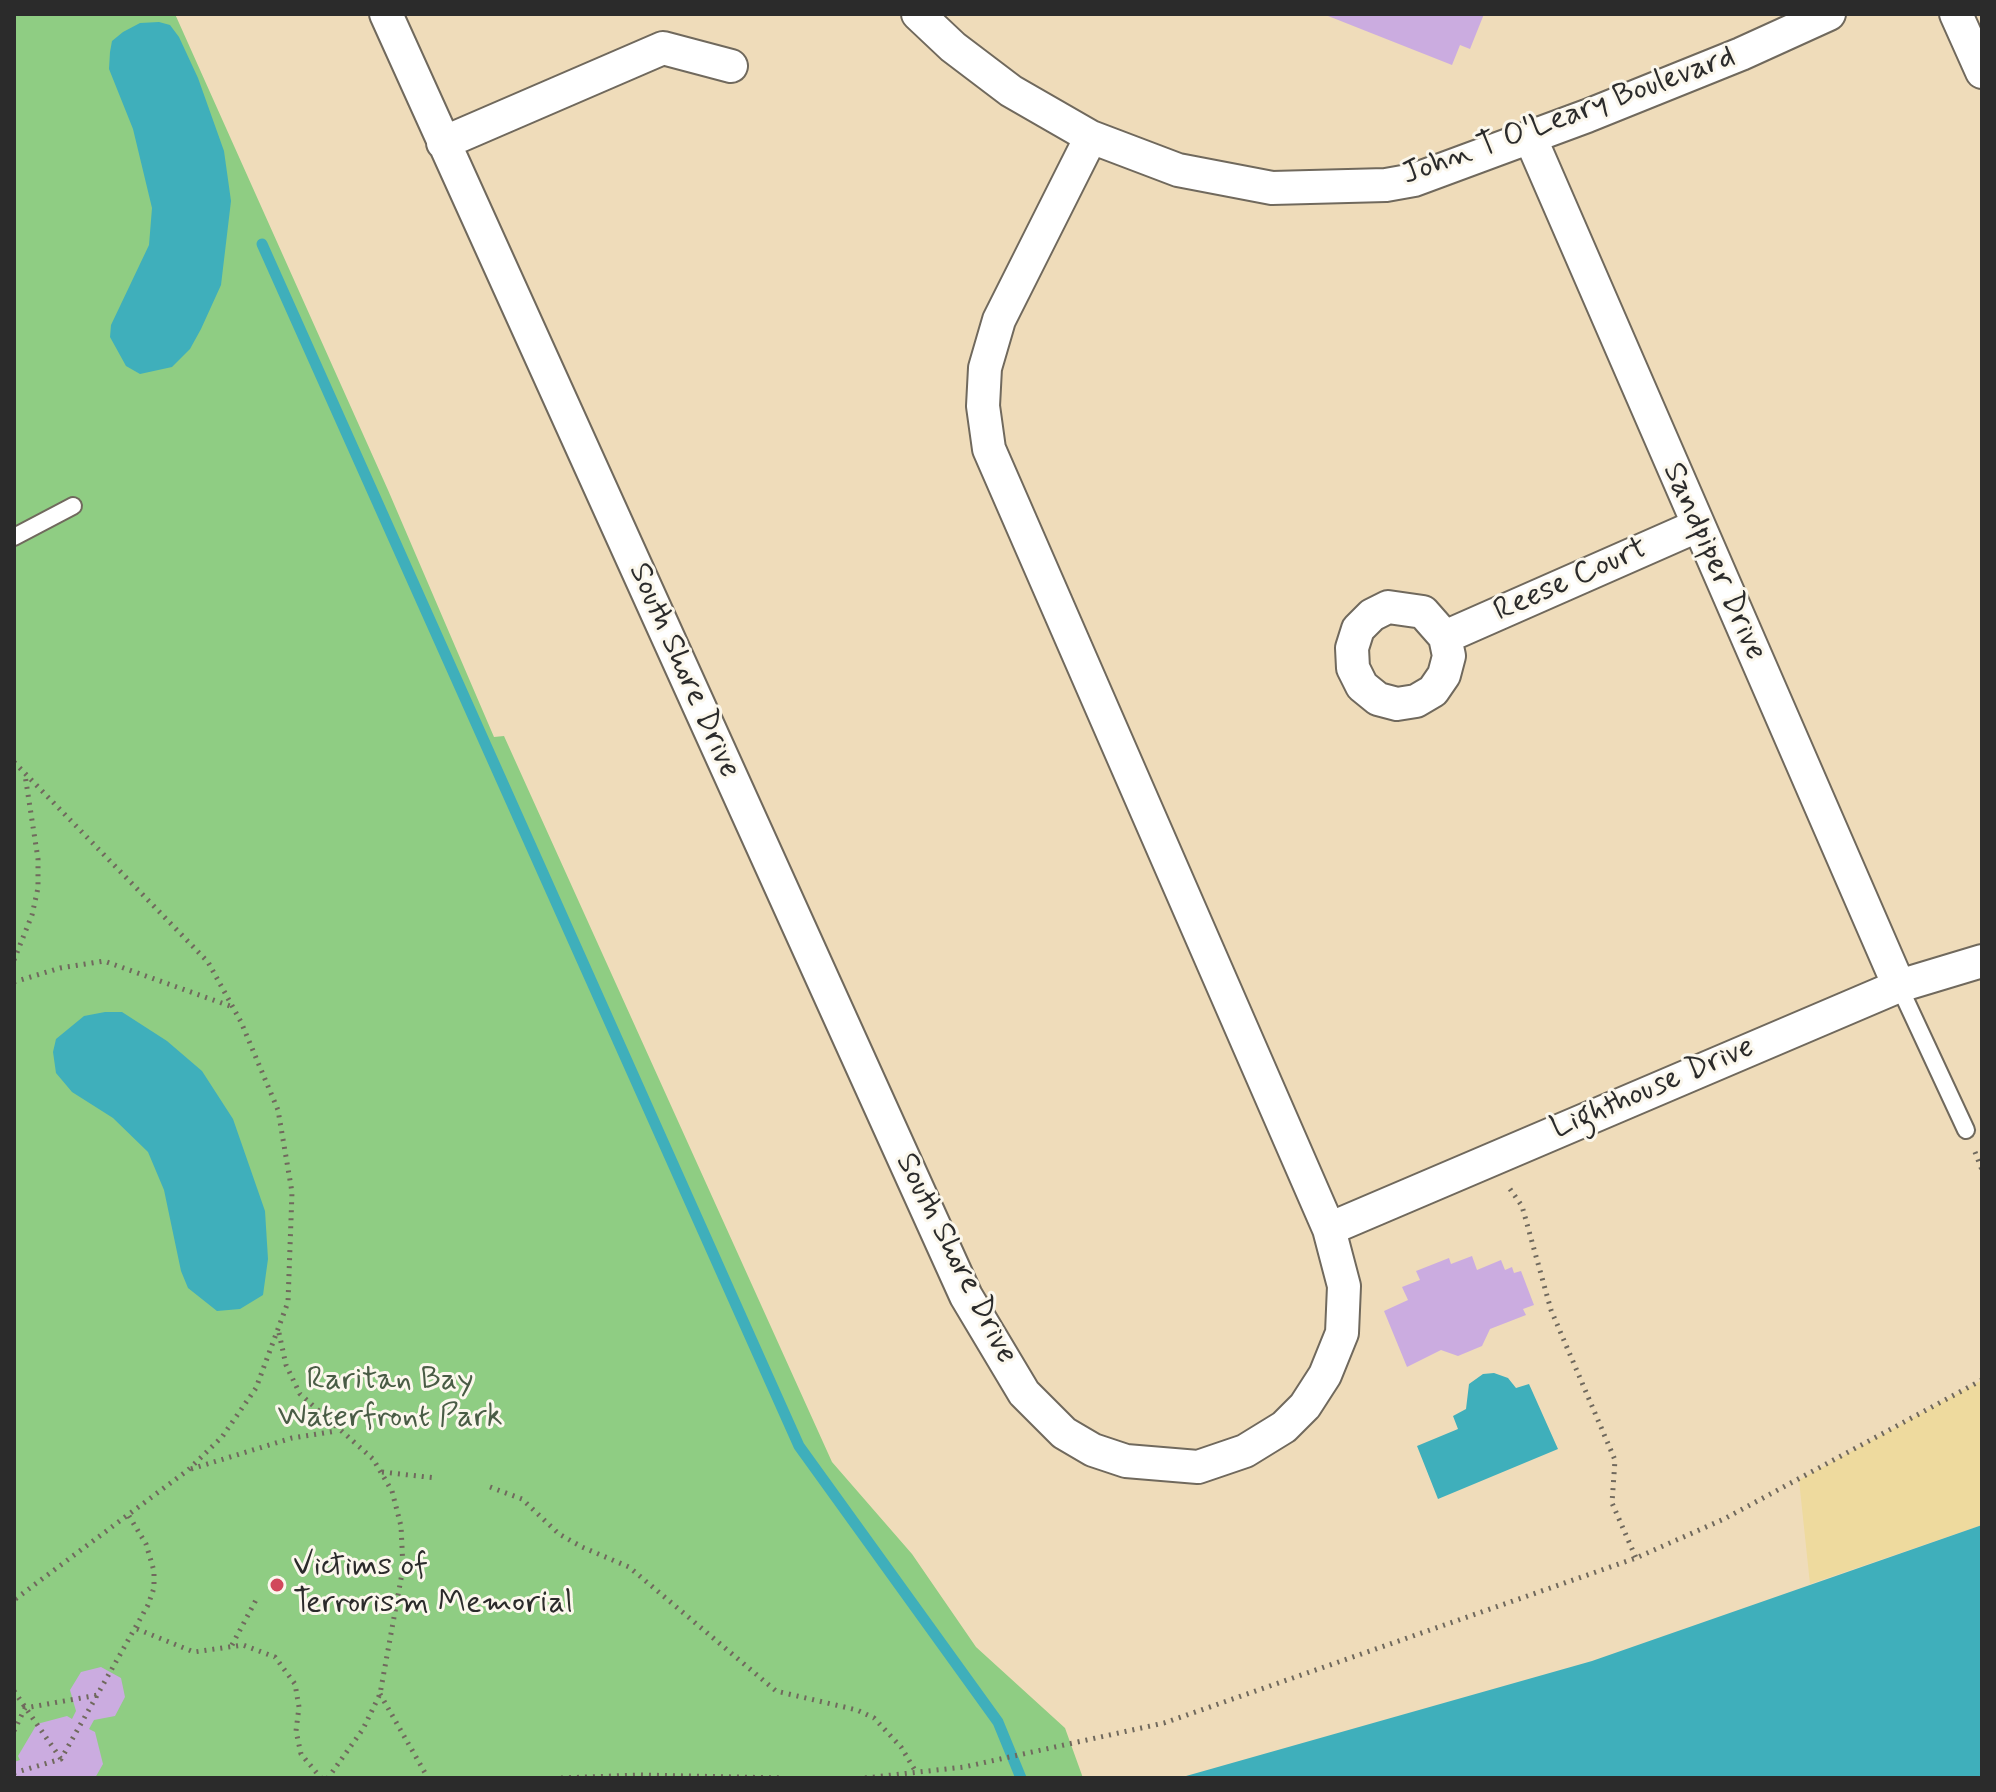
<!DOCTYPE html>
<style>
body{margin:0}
#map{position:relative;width:1996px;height:1792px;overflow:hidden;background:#efdcba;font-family:Mynerve,sans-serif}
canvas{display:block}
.frame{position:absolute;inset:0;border:16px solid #2b2b2b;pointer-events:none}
</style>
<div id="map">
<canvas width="1996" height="1792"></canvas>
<div class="frame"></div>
</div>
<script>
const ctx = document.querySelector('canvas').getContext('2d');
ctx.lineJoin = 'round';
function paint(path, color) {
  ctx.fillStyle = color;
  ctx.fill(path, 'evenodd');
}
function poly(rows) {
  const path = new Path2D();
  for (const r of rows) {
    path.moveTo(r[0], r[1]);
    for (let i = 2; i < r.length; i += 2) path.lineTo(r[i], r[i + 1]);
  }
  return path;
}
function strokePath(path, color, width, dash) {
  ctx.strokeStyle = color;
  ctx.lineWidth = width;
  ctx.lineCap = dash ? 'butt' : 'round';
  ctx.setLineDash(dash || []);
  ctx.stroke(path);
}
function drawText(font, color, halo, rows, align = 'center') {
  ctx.font = font + ' Mynerve,sans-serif';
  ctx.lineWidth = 6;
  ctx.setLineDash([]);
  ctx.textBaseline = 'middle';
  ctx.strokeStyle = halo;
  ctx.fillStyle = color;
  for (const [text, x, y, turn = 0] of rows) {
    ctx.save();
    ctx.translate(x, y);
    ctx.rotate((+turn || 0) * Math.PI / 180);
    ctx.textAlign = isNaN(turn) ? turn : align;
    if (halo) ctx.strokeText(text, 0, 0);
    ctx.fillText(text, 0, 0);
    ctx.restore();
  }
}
paint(poly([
 [14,14,175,14,388,490,494,737,504,736,832,1462,912,1554,976,1647,1065,1728,1083,1778,14,1778]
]), '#8fcd83');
paint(poly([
 [1982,1380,1982,1525,1810,1584,1799,1480]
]), '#eeda9e');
paint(poly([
 [159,22,170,25,179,37,198,78,224,151,231,201,221,285,201,329,190,349,172,367,140,374,126,366,110,337,111,325,149,245,152,208,133,129,109,69,110,52,112,41,123,32,140,23],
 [105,1012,122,1012,167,1041,202,1071,233,1119,265,1211,268,1259,263,1295,240,1309,217,1311,188,1288,181,1271,164,1190,148,1152,113,1118,72,1092,56,1073,53,1052,56,1039,84,1016],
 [1494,1373,1508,1378,1516,1388,1529,1384,1558,1449,1438,1499,1417,1446,1458,1429,1453,1416,1466,1409,1469,1384,1483,1374],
 [1982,1525,1982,1778,1179,1778,1592,1661]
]), '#3fafbb');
strokePath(poly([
 [262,244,799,1446,998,1722,1021,1778]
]), '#3fafbb', 11);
paint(poly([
 [1323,14,1484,14,1470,49,1460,45,1452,65],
 [1472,1256,1477,1270,1501,1260,1505,1270,1512,1267,1514,1273,1521,1271,1534,1305,1523,1309,1526,1315,1490,1329,1482,1346,1458,1356,1441,1350,1407,1367,1384,1311,1408,1300,1402,1287,1420,1280,1416,1271,1449,1258,1451,1264],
 [101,1667,121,1678,125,1697,115,1716,94,1720,89,1729,95,1732,103,1764,95,1778,14,1778,14,1762,20,1760,18,1756,37,1724,67,1716,72,1719,76,1711,70,1690,81,1672]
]), '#cbace0');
const service = poly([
 [14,537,73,506],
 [1899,986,1966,1130]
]);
const minor = poly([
 [386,14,966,1296,1024,1393,1064,1433,1093,1450,1126,1461,1198,1467,1245,1451,1284,1427,1305,1406,1325,1375,1342,1333,1344,1286,1329,1229,989,449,983,406,985,368,999,320,1091,137],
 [918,14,953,47,1011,91,1091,137,1178,170,1272,188,1386,185,1414,180,1587,116,1741,54,1829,14],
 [1956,14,1982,72],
 [1530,137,1899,986],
 [443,143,663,48,731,66],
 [1445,637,1449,656,1444,675,1433,691,1416,701,1397,704,1378,699,1362,686,1353,668,1352,648,1358,629,1372,615,1388,607,1423,612,1445,637,1697,526],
 [1329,1229,1899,986,1982,961]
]);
strokePath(service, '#70695d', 20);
strokePath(minor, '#70695d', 36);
strokePath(poly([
 [14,762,208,962,241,1022,278,1110,292,1192,288,1302,256,1388,222,1437,188,1470,14,1600],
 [14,960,32,915,38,888,38,859,25,775],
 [14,982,60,968,104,961,230,1006],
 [1975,1152,1982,1170],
 [1510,1189,1522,1206,1551,1310,1615,1460,1612,1503,1636,1558],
 [279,1333,286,1365,300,1394,373,1459,392,1491,401,1526,403,1568,380,1694,363,1729,328,1778],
 [191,1469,292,1438,336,1431],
 [382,1472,436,1478],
 [490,1487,522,1499,559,1534,582,1547,629,1567,776,1691,857,1710,874,1718,901,1747,916,1772],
 [137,1629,194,1652,243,1645,275,1657,295,1684,299,1707,296,1731,301,1754,321,1778],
 [232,1645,256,1600],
 [14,1691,61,1759],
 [380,1694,428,1778],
 [14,1731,25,1708,98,1695],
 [14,1773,61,1759,148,1605,154,1588,154,1571,146,1544,129,1516],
 [561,1778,639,1775,784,1778],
 [865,1778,964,1767,1164,1723,1636,1558,1724,1519,1982,1380]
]), '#70695d', 5, [2, 6]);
strokePath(service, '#fff', 16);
strokePath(minor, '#fff', 32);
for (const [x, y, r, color] of [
 [277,1585,8,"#d1495b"]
]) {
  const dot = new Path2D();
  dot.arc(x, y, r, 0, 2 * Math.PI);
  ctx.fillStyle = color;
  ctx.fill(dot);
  strokePath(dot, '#fbf7ec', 3);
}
drawText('32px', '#2b2b2b', '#fbf7ec', [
 ["John T O'Leary Boulevard",1569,117,-20],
 ["Sandpiper Drive",1713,562,66],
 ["Reese Court",1571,581,-24],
 ["South Shore Drive",683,671,66],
 ["Lighthouse Drive",1653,1089,-23],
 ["South Shore Drive",955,1259,63]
]);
drawText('32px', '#495c45', '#fbf7ec', [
 ["Raritan Bay",390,1381],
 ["Waterfront Park",390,1418]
]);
drawText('32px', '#2b2b2b', '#fbf7ec', [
 ["Victims of",293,1567],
 ["Terrorism Memorial",293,1604]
], 'left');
</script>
